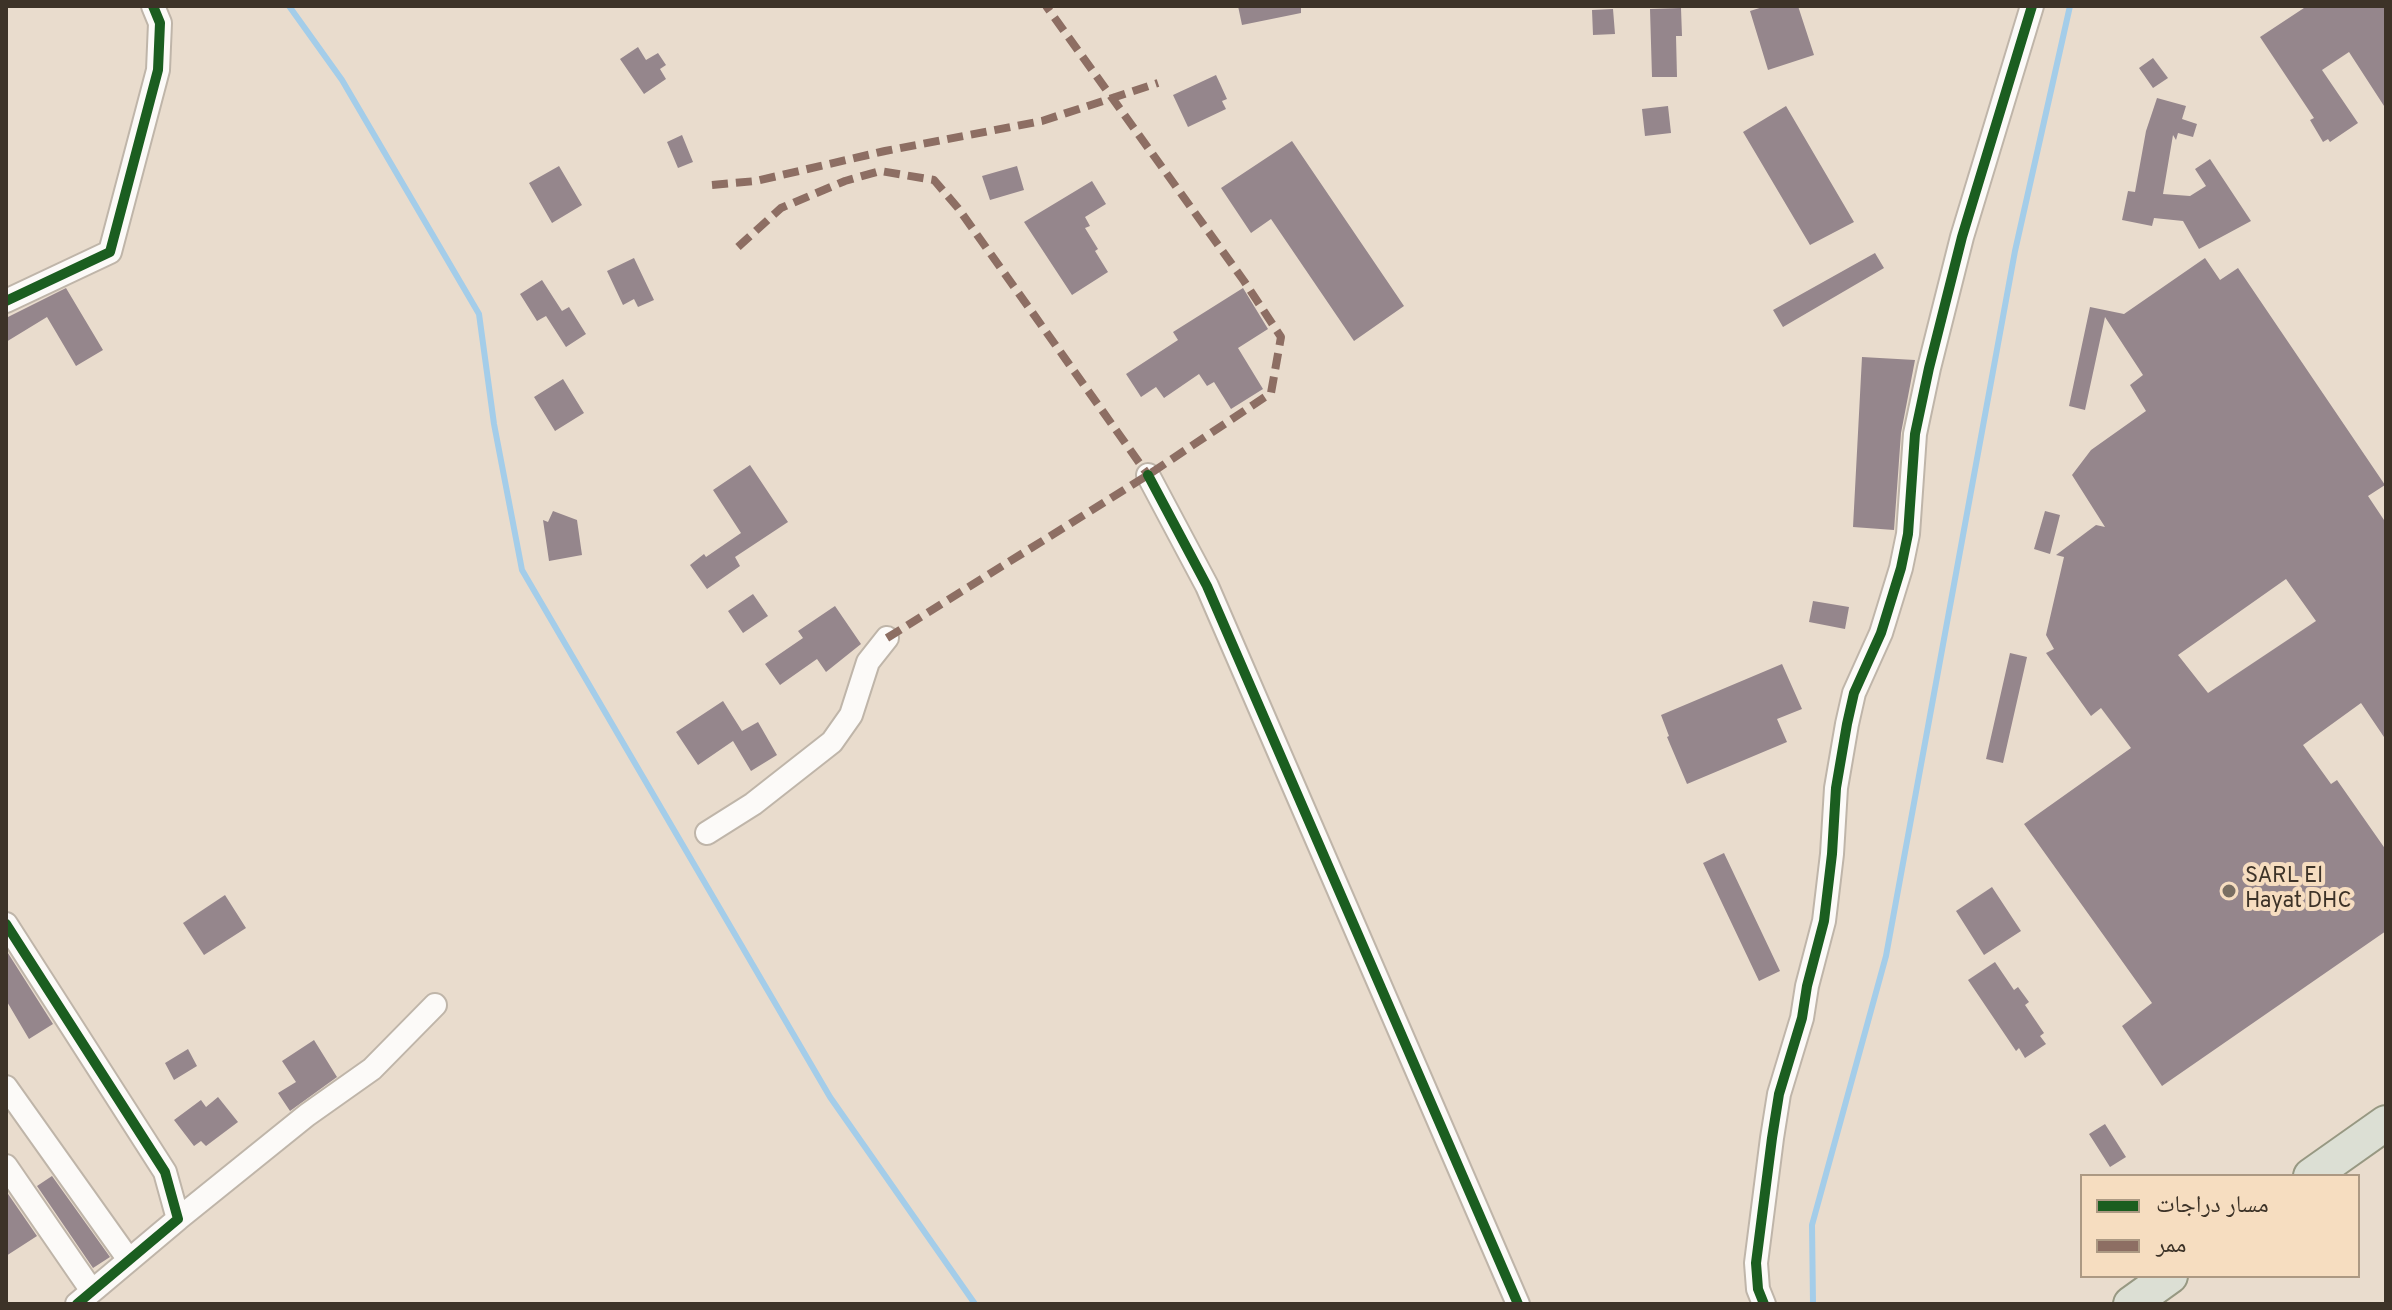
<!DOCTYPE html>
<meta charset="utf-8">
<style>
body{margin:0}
#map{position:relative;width:2392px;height:1310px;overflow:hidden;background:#e9dccd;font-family:Overpass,"Noto Naskh Arabic",sans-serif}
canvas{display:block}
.frame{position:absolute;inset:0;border:8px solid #3d3328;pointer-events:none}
.legend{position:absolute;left:2080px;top:1174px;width:280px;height:104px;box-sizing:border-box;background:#f6ddc0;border:2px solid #ac9983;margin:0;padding:10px 14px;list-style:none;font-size:24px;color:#3d3328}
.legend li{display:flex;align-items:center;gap:16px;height:40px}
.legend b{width:40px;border:2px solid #ac9983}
</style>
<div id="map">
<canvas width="2392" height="1310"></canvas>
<div class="frame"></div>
<ul class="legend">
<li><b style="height:10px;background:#1b5e20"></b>مسار دراجات</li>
<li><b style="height:10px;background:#8d6e63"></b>ممر</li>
</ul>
</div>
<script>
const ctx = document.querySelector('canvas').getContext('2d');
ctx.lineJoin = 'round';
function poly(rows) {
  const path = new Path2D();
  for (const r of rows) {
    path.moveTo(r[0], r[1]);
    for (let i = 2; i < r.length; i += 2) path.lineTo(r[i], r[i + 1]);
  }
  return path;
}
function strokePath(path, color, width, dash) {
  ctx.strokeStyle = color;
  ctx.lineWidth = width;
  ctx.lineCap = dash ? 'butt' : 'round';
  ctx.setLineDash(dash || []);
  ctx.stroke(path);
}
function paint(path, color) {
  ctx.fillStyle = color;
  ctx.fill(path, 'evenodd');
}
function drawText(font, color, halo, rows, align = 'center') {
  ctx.font = font + ' Overpass,sans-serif';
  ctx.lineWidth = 8;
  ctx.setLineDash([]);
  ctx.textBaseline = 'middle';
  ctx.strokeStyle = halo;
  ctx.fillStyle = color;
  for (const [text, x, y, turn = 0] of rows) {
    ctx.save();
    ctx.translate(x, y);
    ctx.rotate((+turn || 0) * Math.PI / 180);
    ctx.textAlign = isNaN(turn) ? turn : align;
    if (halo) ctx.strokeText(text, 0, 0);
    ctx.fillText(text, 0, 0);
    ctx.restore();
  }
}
strokePath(poly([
 [289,6,342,80,479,314,494,424,522,570,830,1097,975,1304],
 [1813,1304,1812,1225,1886,956,2015,251,2070,6]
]), '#a4cde9', 6);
paint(poly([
 [1238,6,1301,6,1301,13,1242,25],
 [1766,6,1798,6,1814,55,1768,70,1750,11],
 [2307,6,2386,6,2386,109,2349,52,2322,70,2358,123,2330,142,2328,139,2323,142,2310,120,2314,118,2260,37],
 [1681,8,1682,36,1676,36,1677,77,1652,77,1650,9],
 [1613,9,1615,34,1593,35,1592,10],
 [638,47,646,60,658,53,666,65,660,69,666,79,644,94,620,59],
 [2153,58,2168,78,2153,88,2139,68],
 [1216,75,1227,99,1222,101,1226,109,1188,127,1173,95],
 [2157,98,2186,106,2182,119,2197,124,2193,137,2178,133,2176,140,2173,135,2163,194,2190,196,2206,186,2195,169,2210,159,2251,221,2199,249,2183,221,2154,218,2152,226,2122,220,2128,191,2135,192,2146,131],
 [1668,106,1671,133,1645,136,1642,109],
 [1786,106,1854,222,1810,245,1743,132],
 [682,135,693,162,678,168,667,142],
 [1292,141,1404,306,1354,341,1271,219,1251,233,1221,188],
 [559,166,582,205,552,223,529,183],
 [1017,166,1024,190,990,200,982,176],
 [1092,181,1106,204,1085,217,1090,226,1085,228,1098,249,1095,251,1108,272,1072,295,1024,222],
 [1875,253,1884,268,1783,327,1773,310],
 [634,258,654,300,638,307,634,299,623,305,607,271],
 [2205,258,2220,280,2238,268,2385,485,2368,496,2386,523,2386,740,2361,703,2303,745,2331,784,2337,780,2386,850,2386,931,2162,1086,2122,1026,2152,1003,2024,824,2131,748,2101,708,2091,716,2046,653,2054,649,2046,635,2064,557,2056,555,2096,525,2105,527,2072,475,2091,450,2146,411,2130,385,2143,375,2105,317,2085,410,2069,406,2090,307,2124,314],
 [2286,579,2316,621,2208,693,2178,655],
 [542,280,562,311,569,307,586,334,566,347,546,316,537,321,520,294],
 [66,288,103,350,76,366,47,317,6,342,6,318],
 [1243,288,1268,329,1238,348,1263,389,1231,409,1214,382,1207,386,1199,374,1164,398,1156,387,1141,397,1126,374,1178,340,1173,332],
 [1862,357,1915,360,1901,433,1894,530,1853,527],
 [563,379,584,413,555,431,534,397],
 [750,465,788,522,735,557,740,566,707,589,690,565,704,554,706,557,741,533,713,490],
 [553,511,577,520,582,555,549,561,543,520,548,522],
 [2045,511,2060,515,2050,554,2034,549],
 [753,594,768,616,743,633,728,611],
 [1813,601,1849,607,1845,629,1809,622],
 [835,606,861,644,826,672,817,659,780,685,765,664,803,638,798,631],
 [2010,653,2027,657,2003,763,1986,759],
 [1782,664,1802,709,1777,719,1787,742,1687,784,1667,737,1669,736,1661,715],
 [723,701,742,731,758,722,777,755,751,771,733,741,698,765,676,732],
 [1724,853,1780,971,1759,981,1703,863],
 [1992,887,2021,931,1984,955,1956,911],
 [225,895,246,928,204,955,183,923],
 [6,950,53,1024,29,1039,6,1000],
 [1995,962,2014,990,2018,987,2029,1002,2025,1005,2044,1033,2040,1036,2046,1044,2025,1058,2019,1048,2016,1051,1968,980],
 [314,1040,337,1077,290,1111,278,1093,296,1082,282,1061],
 [188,1049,197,1066,174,1080,165,1063],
 [218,1097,238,1122,206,1146,201,1141,194,1146,174,1120,201,1100,206,1107],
 [2105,1124,2126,1157,2110,1167,2089,1134],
 [52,1176,110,1257,93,1268,37,1186],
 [6,1191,37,1236,6,1256]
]), '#95868c');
const street = poly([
 [6,301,110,252,158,70,160,23,153,6],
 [1148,475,1207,586,1518,1304],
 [707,833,753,804,832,742,851,715,868,662,887,638],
 [6,924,165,1172,178,1219,77,1304],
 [6,1087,129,1260],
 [6,1166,92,1291],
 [178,1219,307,1115,372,1069,435,1005],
 [1764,1304,1758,1289,1756,1263,1772,1138,1779,1094,1802,1018,1807,986,1824,921,1832,854,1836,788,1847,724,1854,693,1881,633,1901,568,1908,534,1915,434,1929,368,1962,237,2032,6]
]);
const primary = poly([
 [2311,1176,2386,1123],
 [2131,1304,2170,1276]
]);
strokePath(street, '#bfb5a9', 26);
strokePath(primary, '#979882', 38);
strokePath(street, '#fcfaf8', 22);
strokePath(primary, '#dcdfd4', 34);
strokePath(poly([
 [712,185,756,181,885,151,1042,121,1158,83],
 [738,247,781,208,845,181,880,171,934,180,958,208,1148,475],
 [887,638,1148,475,1271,393,1281,337,1244,281,1046,6]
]), '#8d6e63', 8, [16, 8]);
strokePath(poly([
 [6,301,110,252,158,70,160,23,153,6],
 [1148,475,1207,586,1518,1304],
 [6,924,165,1172,178,1219,77,1304],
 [1764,1304,1758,1289,1756,1263,1772,1138,1779,1094,1802,1018,1807,986,1824,921,1832,854,1836,788,1847,724,1854,693,1881,633,1901,568,1908,534,1915,434,1929,368,1962,237,2032,6]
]), '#1b5e20', 10);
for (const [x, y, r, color] of [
 [2229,891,8,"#796e62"]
]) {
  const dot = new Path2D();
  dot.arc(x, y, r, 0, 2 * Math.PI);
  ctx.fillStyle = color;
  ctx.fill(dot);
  strokePath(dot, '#f6ddc0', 3);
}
drawText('22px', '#3d3328', '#f6ddc0', [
 ["SARL El",2245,878],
 ["Hayat DHC",2245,903]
], 'left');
</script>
